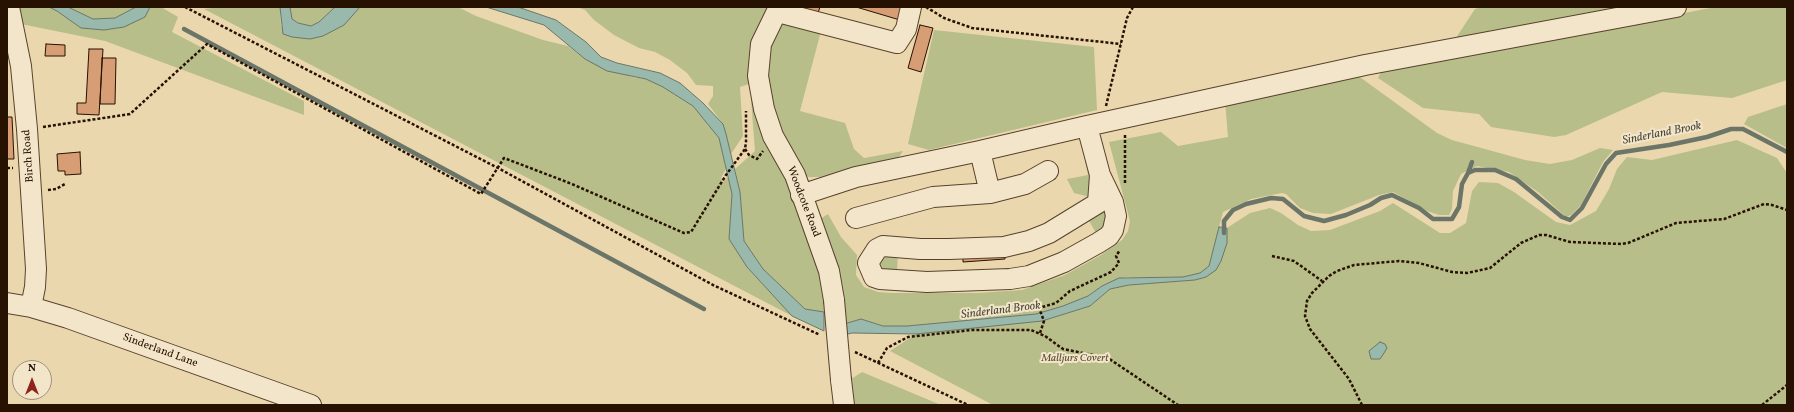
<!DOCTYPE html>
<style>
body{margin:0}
#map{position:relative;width:1794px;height:412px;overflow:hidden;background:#ebd7ae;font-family:Vollkorn,serif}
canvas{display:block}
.frame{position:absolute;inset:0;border:8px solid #271101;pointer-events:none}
.north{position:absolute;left:12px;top:360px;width:40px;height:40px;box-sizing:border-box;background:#f2e5ca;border:1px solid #a1907a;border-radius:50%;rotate:0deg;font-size:11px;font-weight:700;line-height:16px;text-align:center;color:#271101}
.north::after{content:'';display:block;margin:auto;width:14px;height:18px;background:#8f2418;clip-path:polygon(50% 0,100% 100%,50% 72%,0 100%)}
</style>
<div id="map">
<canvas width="1794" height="412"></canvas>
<div class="frame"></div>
<div class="north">N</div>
</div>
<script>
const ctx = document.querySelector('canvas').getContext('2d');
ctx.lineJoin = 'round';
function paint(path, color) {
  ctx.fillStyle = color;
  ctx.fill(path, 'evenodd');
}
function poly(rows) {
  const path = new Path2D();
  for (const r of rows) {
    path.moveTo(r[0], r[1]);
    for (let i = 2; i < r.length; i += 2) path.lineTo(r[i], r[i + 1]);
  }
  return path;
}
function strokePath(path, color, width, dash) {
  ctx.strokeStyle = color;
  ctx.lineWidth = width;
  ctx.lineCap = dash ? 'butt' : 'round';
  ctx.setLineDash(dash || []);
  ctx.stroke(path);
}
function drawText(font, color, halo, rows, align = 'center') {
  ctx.font = font + ' Vollkorn,serif';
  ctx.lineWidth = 4;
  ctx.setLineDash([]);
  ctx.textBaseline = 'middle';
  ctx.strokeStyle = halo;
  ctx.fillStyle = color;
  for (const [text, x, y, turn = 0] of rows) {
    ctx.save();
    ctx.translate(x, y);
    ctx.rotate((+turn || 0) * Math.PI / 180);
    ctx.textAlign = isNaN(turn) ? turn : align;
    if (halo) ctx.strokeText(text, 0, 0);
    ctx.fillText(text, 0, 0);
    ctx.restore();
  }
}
paint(poly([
 [12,7,49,7,57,11,81,28,145,17,150,7,161,7,178,17,172,32,304,101,304,115,105,41,16,23],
 [68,7,136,7,115,18,93,19],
 [222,7,280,7,281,26,292,37,360,7,458,7,476,16,543,40,568,46,585,59,632,77,646,79,663,87,693,106,719,138,726,169,721,178,723,182,728,177,732,194,729,239,747,267,792,316,204,9],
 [290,7,335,7,319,22,311,26,298,23,292,19],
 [577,7,771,7,755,82,740,87,743,136,731,154,723,124,708,104,713,96,713,86,696,85,687,73,670,60,655,52,639,48,614,35,594,20,585,10],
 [1482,7,1641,7,1452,44,1475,9],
 [1716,7,1787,7,1787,80,1732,98,1662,92,1566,135,1554,137,1491,127,1479,114,1423,108,1378,78,1382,70],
 [782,22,821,31,800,111,845,123,854,149,864,158,903,151,899,157,821,177,809,177,801,174,781,140,765,83,764,59],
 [934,30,1094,47,1097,110,929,150,908,144],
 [1357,75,1437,133,1452,140,1525,160,1550,164,1572,160,1600,148,1613,150,1603,162,1581,205,1571,215,1566,217,1538,192,1509,172,1477,166,1461,174,1453,191,1452,209,1449,215,1439,215,1427,211,1393,192,1379,195,1331,214,1313,213,1300,208,1286,194,1282,193,1251,199,1223,212,1209,266,1200,273,1183,277,1125,277,1102,286,1088,296,1063,306,1036,314,907,326,884,326,861,319,844,324,820,219,828,214,841,237,857,255,856,275,864,287,878,292,892,293,977,293,1022,290,1065,275,1101,255,1122,240,1128,231,1130,221,1109,142,1161,132,1178,146,1228,137,1225,101],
 [758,94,819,268,824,295,824,312,805,309,763,269,744,241,740,192,735,169,755,151,751,99,751,96],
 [1787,104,1787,148,1744,124,1748,117],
 [1737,140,1777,158,1787,173,1787,405,993,405,890,351,916,334,1042,321,1090,306,1110,289,1129,285,1195,280,1206,277,1227,243,1227,228,1250,213,1270,208,1281,213,1298,225,1311,231,1330,230,1380,211,1393,203,1440,233,1450,233,1466,223,1472,191,1479,182,1498,183,1514,192,1556,222,1570,225,1596,211,1609,189,1617,169,1627,157,1652,160],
 [1084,155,1088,159,1094,198,1074,193,1067,179,1088,175],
 [1106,204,1110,220,1097,235,1086,215],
 [898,251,897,273,882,269,880,262,882,255],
 [862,372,941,405,851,405,848,381]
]), '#b7be8a');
const water = poly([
 [49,7,68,7,93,19,115,18,136,7,150,7,145,17,124,27,104,30,81,28,57,11,49,7],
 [280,7,290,7,292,19,298,23,311,26,319,22,335,7,360,7,344,25,323,36,310,39,292,37,283,34,280,7],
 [486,7,518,7,556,20,586,42,601,57,617,63,660,73,680,83,703,103,723,124,726,134,740,192,744,241,763,269,805,309,824,312,824,331,792,316,747,267,729,239,732,194,719,138,693,106,663,87,646,79,607,71,585,59,544,25,486,7],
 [1219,227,1227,228,1227,243,1221,261,1216,270,1206,277,1195,280,1129,285,1110,289,1090,306,1042,321,916,334,852,333,844,335,844,324,861,319,883,326,907,326,1036,314,1063,306,1088,296,1102,286,1119,278,1183,277,1200,273,1209,266,1219,227],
 [1380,342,1385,344,1387,348,1384,353,1380,359,1371,359,1369,351,1380,342]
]);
paint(water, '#98b9ac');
strokePath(water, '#6b7668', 1);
strokePath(poly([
 [184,29,704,309],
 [1468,173,1472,162],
 [1224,233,1224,221,1233,210,1246,204,1271,198,1283,199,1304,216,1324,221,1346,215,1370,205,1381,198,1392,195,1419,208,1433,219,1452,219,1459,207,1462,184,1468,173,1475,170,1495,170,1516,179,1562,217,1570,220,1582,208,1606,164,1616,153,1669,145,1707,137,1731,129,1743,129,1787,152]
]), '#6b7668', 4.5);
const building = poly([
 [802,7,820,7,817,16,801,11,802,7],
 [856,7,904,7,900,20,856,7],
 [920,25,933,28,921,72,908,68,920,25],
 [46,44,65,45,65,56,45,56,46,44],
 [89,49,103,49,99,115,77,114,77,103,86,103,89,49],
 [102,58,116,58,115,104,100,104,102,58],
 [7,117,12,117,14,159,7,159,7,117],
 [80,152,81,174,65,175,65,171,58,171,57,154,80,152],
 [1005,248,1005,259,963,262,963,250,1005,248]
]);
paint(building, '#d79d74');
strokePath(building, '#271101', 1);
const minor = poly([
 [9,7,21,66,27,129,36,269,35,287,31,307],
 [779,7,761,44,758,76,764,109,773,136,795,175,829,271,834,300],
 [778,12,897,43,906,29,911,7],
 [1087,126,1365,65,1676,7],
 [980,151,990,193],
 [801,195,856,177,980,151,1087,126,1100,175,1113,202,1116,216,1113,230,1109,236,1098,243,1064,262,1029,276,1010,279,927,282,880,279,874,277,868,263,877,249,883,246,920,249,949,249,1004,247,1029,241,1049,233,1098,203,1100,175],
 [856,218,933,197,990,193,1025,184,1048,171],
 [7,303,31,307,68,318,311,405],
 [841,380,844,405]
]);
strokePath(minor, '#58422c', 22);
strokePath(poly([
 [185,7,498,168,713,285,820,335],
 [926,7,944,18,972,28,1121,44],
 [1106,106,1127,18,1133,7],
 [43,127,130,114,207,44,481,194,504,158,572,184,684,233,691,232,726,175,745,149,746,142,746,111],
 [1125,135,1125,185],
 [745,149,749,155,757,159,763,151],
 [7,168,13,168],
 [48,190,56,189,65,184],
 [1272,256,1294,261,1322,281],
 [1040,333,1044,321,1039,308,1056,303,1070,291,1111,272,1119,263,1116,256,1120,250],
 [855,352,968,405],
 [878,363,887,348,908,337,972,330,1031,330,1045,336,1063,349,1108,358,1178,405],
 [348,405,348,404],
 [1362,405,1349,379,1310,329,1305,316,1307,301,1312,293,1329,276,1337,271,1354,265,1399,261,1419,263,1452,272,1467,273,1490,268,1521,243,1539,235,1546,235,1570,242,1622,244,1628,243,1676,223,1724,219,1764,204,1772,205,1787,210],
 [1762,405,1787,385]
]), '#271101', 2.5, [3, 2]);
strokePath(minor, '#f2e5ca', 20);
const minorBridge = poly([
 [834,300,841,380]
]);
strokePath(minorBridge, '#58422c', 22, []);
strokePath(minorBridge, '#f2e5ca', 20);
drawText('11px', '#271101', '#f2e5ca', [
 ["Birch Road",29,156,-94],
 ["Woodcote Road",803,202,69],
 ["Sinderland Lane",160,351,20]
]);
drawText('italic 11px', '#594e31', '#f2e5ca', [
 ["Malljurs Covert",1075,359]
]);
drawText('italic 12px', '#4f4c3d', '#f2e5ca', [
 ["Sinderland Brook",1662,134,-11],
 ["Sinderland Brook",1001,311,-7]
]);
</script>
